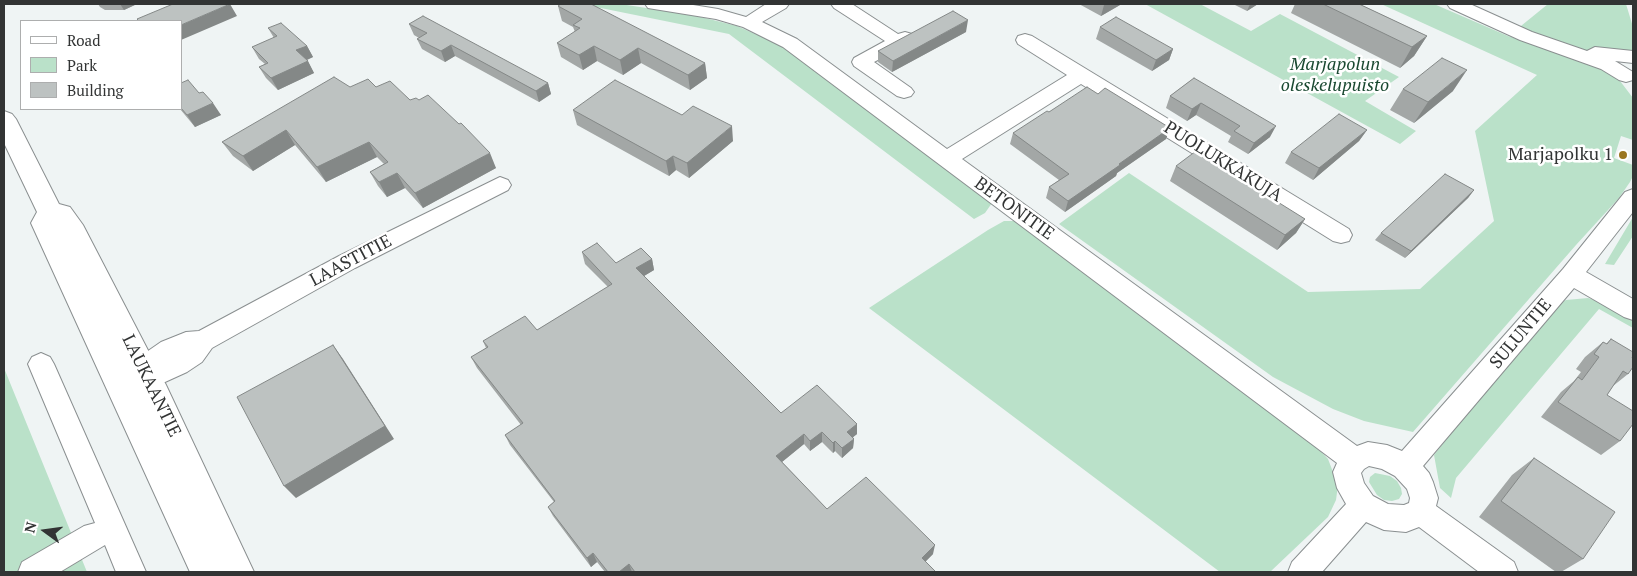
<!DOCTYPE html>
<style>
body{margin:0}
#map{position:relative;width:1637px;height:576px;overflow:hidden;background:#eff4f4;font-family:"PT Serif",serif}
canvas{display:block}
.frame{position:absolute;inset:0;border:5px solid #323434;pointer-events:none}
.legend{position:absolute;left:20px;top:20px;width:162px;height:90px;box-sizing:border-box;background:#fff;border:1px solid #adaeae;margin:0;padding:6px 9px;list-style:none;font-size:15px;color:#323434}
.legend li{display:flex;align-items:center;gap:10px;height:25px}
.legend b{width:25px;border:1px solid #adaeae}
.north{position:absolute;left:20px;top:506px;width:50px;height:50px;-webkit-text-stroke:4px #fff;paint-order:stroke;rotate:284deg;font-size:14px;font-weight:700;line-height:20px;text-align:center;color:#323434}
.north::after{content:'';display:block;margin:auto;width:18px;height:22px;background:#323434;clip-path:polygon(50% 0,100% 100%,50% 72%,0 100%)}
</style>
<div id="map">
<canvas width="1637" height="576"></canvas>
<div class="frame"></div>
<ul class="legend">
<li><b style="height:6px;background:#fff"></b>Road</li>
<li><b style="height:14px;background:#bae1c9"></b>Park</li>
<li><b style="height:14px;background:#bdc2c1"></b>Building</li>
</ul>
<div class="north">N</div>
</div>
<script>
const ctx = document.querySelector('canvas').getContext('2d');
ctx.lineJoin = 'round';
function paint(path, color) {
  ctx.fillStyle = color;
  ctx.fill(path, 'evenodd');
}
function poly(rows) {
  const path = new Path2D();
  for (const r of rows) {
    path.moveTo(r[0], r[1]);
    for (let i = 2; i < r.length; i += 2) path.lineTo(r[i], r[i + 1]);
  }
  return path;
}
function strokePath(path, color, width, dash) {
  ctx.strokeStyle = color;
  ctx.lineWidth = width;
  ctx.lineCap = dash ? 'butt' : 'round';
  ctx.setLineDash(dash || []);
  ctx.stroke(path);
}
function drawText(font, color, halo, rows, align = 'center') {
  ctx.font = font + ' "PT Serif",serif';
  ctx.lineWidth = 5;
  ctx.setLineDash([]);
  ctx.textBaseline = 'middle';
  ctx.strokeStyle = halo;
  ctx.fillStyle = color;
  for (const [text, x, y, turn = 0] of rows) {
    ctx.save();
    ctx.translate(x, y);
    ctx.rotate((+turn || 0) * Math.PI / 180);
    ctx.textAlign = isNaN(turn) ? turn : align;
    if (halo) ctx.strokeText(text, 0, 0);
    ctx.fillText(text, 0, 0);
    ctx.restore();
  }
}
paint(poly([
 [581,4,620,4,693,15,737,26,778,44,840,87,992,203,985,213,974,219,729,34],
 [1145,4,1200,4,1251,31,1280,14,1399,77,1365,101,1416,131,1400,144],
 [1381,4,1434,4,1508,36,1590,62,1617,77,1633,98,1633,140,1621,136,1614,158,1633,165,1633,176,1630,182,1619,198,1576,245,1413,432,1364,421,1333,409,1273,377,1059,224,1129,173,1308,292,1420,289,1494,221,1475,131,1537,75],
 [1548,4,1626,4,1633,27,1632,53,1588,51,1516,30],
 [1633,217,1633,236,1614,265,1605,264],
 [1004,221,1016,221,1318,448,1328,459,1338,485,1336,500,1328,517,1270,572,1220,572,869,308,988,230],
 [1588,298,1605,303,1633,319,1633,328,1599,309,1456,478,1451,498,1440,488,1434,455,1549,309,1566,300],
 [4,368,28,427,87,572,4,572],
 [1375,473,1390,476,1397,481,1401,488,1402,494,1399,499,1392,501,1384,500,1377,495,1369,482,1370,477]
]), '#bae1c9');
const minor = poly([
 [645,4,687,4,718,9,746,17,766,4,789,4,786,8,762,22,797,39,947,149,1067,75,1018,44,1016,40,1018,36,1025,34,1032,36,1349,229,1352,235,1349,241,1341,243,1333,241,1081,84,962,159,1357,446,1368,442,1387,445,1402,451,1563,269,1625,192,1633,189,1633,212,1586,272,1633,299,1633,320,1624,317,1574,288,1423,466,1429,473,1433,482,1438,498,1436,506,1514,562,1518,572,1479,572,1419,527,1406,532,1384,530,1366,522,1322,572,1288,572,1292,562,1346,504,1337,488,1333,472,1337,463,783,47,743,27,716,19,654,9,648,8,645,4],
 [1369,466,1382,469,1395,476,1407,489,1410,498,1409,503,1404,505,1388,504,1373,496,1364,483,1361,473,1364,469,1369,466],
 [831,4,852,4,898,34,905,32,912,34,914,38,912,42,874,62,911,88,914,92,911,96,904,98,897,96,854,66,852,62,854,58,885,41,834,8,831,4],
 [1447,4,1470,4,1532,32,1587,51,1595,47,1633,51,1633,63,1615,61,1633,72,1633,80,1626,82,1619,80,1601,69,1520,40,1450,8,1447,4],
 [500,177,508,180,511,185,508,190,355,268,212,348,202,362,187,372,165,382,149,383,129,393,120,390,116,382,120,374,135,365,148,351,161,342,186,332,199,331,339,256,500,177],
 [41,353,50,357,54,364,146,572,116,572,105,545,60,572,18,572,22,562,84,526,95,523,28,364,32,357,41,353]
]);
const major = poly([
 [4,111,12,114,16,119,59,204,70,207,83,225,166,385,254,572,190,572,31,223,37,212,4,143,4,111]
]);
strokePath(minor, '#8a8f90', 2);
strokePath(major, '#8a8f90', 2);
paint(minor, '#fff');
paint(major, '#fff');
paint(poly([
 [98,4,137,4,124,10,105,10,100,7],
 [1079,4,1120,4,1120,5,1101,16],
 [1233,4,1258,4,1247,11],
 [1295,4,1359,4,1427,36,1414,56,1400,68,1291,13],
 [558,6,705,63,707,78,690,90,641,63,623,75,597,61,583,70,561,57,557,43,575,32,573,27,562,21],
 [409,24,548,83,551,94,539,102,455,56,445,62,422,49,417,39,419,38,414,35],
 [1100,27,1173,49,1169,60,1152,71,1096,39],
 [268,28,307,46,313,57,307,60,314,73,278,90,266,78,259,67,265,64,259,59,252,47,274,38],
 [966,32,892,72,878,62,878,51],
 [1194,78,1270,137,1248,154,1228,142,1231,136,1196,115,1187,121,1166,108,1170,96],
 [350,87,376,87,410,100,419,100,496,168,423,208,405,188,387,197,378,186,370,172,384,164,377,157,326,182,295,145,253,171,233,156,222,142],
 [1403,89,1453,91,1414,123,1390,110],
 [199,93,221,115,195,127,180,109,181,109],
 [1098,94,1170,128,1166,139,1117,173,1116,176,1065,212,1046,198,1049,187,1059,180,1010,144,1013,133,1049,112],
 [573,110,682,115,733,141,689,178,676,170,669,176,577,125],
 [1367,130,1359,141,1313,180,1285,163,1291,152],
 [1176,166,1305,219,1296,233,1277,250,1170,181],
 [1474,190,1468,198,1405,258,1375,240,1381,233],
 [582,252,616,263,652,259,654,270,644,276,781,413,857,424,857,434,853,437,854,439,853,448,842,458,835,451,833,453,822,442,810,451,804,444,782,462,827,509,933,554,925,562,935,571,935,572,605,572,597,562,591,567,553,516,548,507,554,502,510,445,505,435,521,425,477,368,471,357,486,348,483,341,537,330,608,287,585,264],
 [1611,339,1632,358,1628,374,1613,386,1607,395,1620,441,1601,455,1541,417,1561,392,1574,381,1581,372,1576,369,1585,357,1603,342,1606,344],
 [1534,458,1583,559,1561,572,1556,572,1479,517,1512,475]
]), '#a3a7a6');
paint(poly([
 [120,4,137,4,124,10],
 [230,4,237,16,181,40,181,25],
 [1106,4,1120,4,1120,5,1101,16,1104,5],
 [1250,4,1258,4,1247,11],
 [968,20,966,32,892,72,893,61],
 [1427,36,1414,56,1400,68,1412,47],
 [451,45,455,56,445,62,441,51],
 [307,46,313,57,302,62,296,50],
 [594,46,597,61,583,70,579,55],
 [638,48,641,63,623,75,620,60],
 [1173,49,1169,60,1152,71,1156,60],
 [308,61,314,73,278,90,271,78],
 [705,63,707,78,690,90,688,75],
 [1467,70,1453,91,1414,123,1428,102],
 [548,83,551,94,539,102,536,91],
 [213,103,221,115,195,127,187,115],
 [1201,103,1196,115,1187,121,1192,109],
 [732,126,733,141,689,178,687,163],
 [1276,126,1270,137,1248,154,1254,143],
 [1170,128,1166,139,1117,173,1116,176,1065,212,1068,201,1119,164],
 [286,130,295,145,253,171,243,156],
 [1367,130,1359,141,1313,180,1319,168],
 [369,142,377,157,326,182,317,167],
 [490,153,496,168,423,208,415,193],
 [673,156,676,170,669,176,666,161],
 [397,173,405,188,387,197,379,182],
 [1474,190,1468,198,1405,258,1411,251],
 [1305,219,1296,233,1277,250,1285,235],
 [652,259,654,270,639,279,636,268],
 [333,345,343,359,394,439,296,498,284,486],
 [857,424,857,434,847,442,847,432],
 [822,432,822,442,810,451,810,441],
 [804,434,804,444,777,466,776,456],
 [854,439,853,448,842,458,842,448],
 [835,441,835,451,833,453,833,443],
 [935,545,933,554,920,567,922,558],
 [593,553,597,562,591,567,587,558],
 [629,564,632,572,619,572]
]), '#848887');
const building = poly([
 [173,4,230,4,181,25,181,21,139,21,137,19,173,4],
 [561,4,591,4,705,63,688,75,638,48,620,60,594,46,579,55,557,43,580,28,573,25,582,19,558,6,561,4],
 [1323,4,1359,4,1427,36,1412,47,1323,4],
 [953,11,968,20,893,61,878,51,953,11],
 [423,16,548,83,536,91,451,45,441,51,417,39,427,33,409,24,423,16],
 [1116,17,1173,49,1156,60,1100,27,1116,17],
 [281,23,307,46,296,50,308,61,271,78,259,67,268,63,252,47,277,36,268,28,281,23],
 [1442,58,1467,70,1428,102,1403,89,1442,58],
 [334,77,350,87,368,79,376,87,390,81,410,100,416,98,419,100,428,95,459,124,461,123,490,153,415,193,397,173,379,182,370,172,388,162,369,142,317,167,286,130,243,156,222,142,334,77],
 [1194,78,1276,126,1254,143,1234,131,1240,126,1201,103,1192,109,1170,96,1194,78],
 [188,80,199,93,203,92,213,103,187,115,181,108,181,83,188,80],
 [615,80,682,115,693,106,732,126,687,163,673,156,666,161,573,110,615,80],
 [1087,87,1098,94,1105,88,1170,128,1119,164,1120,165,1068,201,1049,187,1069,174,1013,133,1047,111,1049,112,1087,87],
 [1339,114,1367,130,1319,168,1291,152,1339,114],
 [1196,151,1305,219,1285,235,1176,166,1196,151],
 [1445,174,1474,190,1411,251,1381,233,1445,174],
 [597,243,616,263,641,248,652,259,636,268,781,413,817,385,857,424,847,432,854,439,842,448,835,441,833,443,822,432,810,441,804,434,776,456,827,509,866,477,935,545,922,558,935,571,934,572,635,572,629,564,619,572,608,572,593,553,587,558,548,507,555,501,505,435,523,423,471,357,488,347,483,341,525,316,537,330,612,284,582,252,597,243],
 [1611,339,1633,352,1633,356,1632,358,1633,359,1633,367,1628,374,1623,371,1607,395,1633,411,1633,424,1620,441,1558,402,1578,377,1582,380,1599,357,1594,354,1603,342,1607,344,1611,339],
 [333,345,385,426,284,486,237,397,333,345],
 [1534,458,1615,512,1583,559,1501,501,1534,458]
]);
paint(building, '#bdc2c1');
strokePath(building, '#848887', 1);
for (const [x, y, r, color] of [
 [1623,155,5,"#9a7620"]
]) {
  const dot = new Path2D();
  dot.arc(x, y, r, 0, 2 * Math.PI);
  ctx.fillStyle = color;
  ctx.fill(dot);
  strokePath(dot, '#fff', 2);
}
drawText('italic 18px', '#1a4931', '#fff', [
 ["Marjapolun",1335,65],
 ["oleskelupuisto",1335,86]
]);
drawText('18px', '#323434', '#fff', [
 ["Marjapolku 1",1613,155]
], 'right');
drawText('18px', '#323434', '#fff', [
 ["PUOLUKKAKUJA",1223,162,32],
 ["BETONITIE",1014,209,36],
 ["LAASTITIE",351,261,-28],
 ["SULUNTIE",1521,334,-50],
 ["LAUKAANTIE",151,386,64]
]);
</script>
